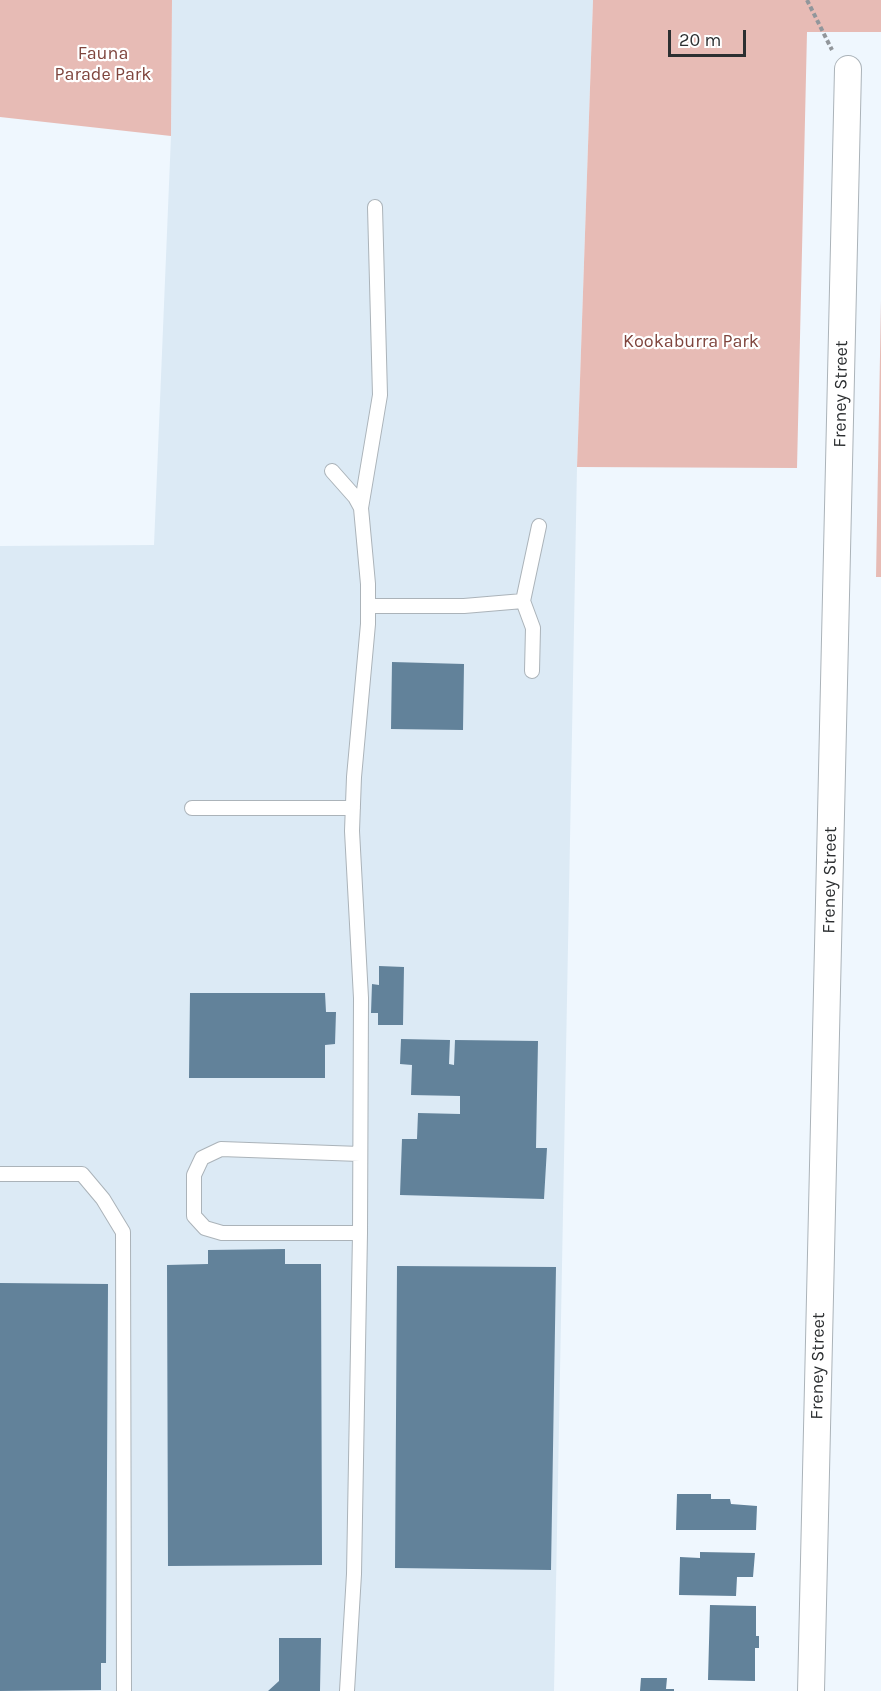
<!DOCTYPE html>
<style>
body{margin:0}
#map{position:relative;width:881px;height:1691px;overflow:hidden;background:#eff7fe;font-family:Karla,sans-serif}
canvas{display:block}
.scale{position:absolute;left:668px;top:30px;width:78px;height:27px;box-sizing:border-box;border:3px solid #2c2f31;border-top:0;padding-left:8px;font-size:18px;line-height:21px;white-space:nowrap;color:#2c2f31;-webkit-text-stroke:4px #fff;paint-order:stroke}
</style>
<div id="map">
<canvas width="881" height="1691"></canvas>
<div class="scale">20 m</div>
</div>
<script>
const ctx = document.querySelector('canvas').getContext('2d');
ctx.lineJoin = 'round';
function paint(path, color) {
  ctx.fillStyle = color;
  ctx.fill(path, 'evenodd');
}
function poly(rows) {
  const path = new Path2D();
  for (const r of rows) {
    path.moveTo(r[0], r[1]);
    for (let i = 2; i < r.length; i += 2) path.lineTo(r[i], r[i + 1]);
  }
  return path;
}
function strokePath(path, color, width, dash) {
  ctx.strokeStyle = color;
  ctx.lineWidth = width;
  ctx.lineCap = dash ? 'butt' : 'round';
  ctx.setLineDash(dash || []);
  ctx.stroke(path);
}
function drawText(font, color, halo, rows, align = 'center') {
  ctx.font = font + ' Karla,sans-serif';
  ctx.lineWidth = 4.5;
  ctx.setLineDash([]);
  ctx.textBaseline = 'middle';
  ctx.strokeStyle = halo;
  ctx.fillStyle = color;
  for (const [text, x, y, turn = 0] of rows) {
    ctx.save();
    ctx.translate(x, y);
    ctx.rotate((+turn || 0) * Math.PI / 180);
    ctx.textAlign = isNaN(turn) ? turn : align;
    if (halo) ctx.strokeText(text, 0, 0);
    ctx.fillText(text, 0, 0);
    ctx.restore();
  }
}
paint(poly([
 [172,0,593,0,577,467,554,1691,0,1691,0,546,154,545,171,136]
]), '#dceaf5');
paint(poly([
 [0,0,172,0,171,136,0,117],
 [593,0,881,0,881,32,807,32,797,468,577,467],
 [881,300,881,577,876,577]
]), '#e7bbb5');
paint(poly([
 [392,662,464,664,463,730,391,729],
 [379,966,404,967,403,1025,378,1025,378,1013,371,1013,372,984,379,985],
 [190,993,325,993,326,1012,336,1012,335,1044,325,1045,325,1078,189,1078],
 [401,1039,450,1040,449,1064,454,1065,455,1040,538,1041,536,1148,547,1148,544,1199,400,1195,402,1139,417,1139,418,1113,460,1114,460,1096,411,1095,412,1065,400,1064],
 [285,1249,285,1264,321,1264,322,1565,168,1566,167,1265,208,1264,208,1250],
 [397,1266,556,1267,551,1570,395,1568],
 [0,1283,108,1284,106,1663,101,1663,101,1690,0,1691],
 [677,1494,711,1494,711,1499,730,1499,731,1504,757,1506,756,1530,676,1530],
 [700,1552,755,1553,753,1577,737,1577,736,1596,679,1595,680,1557,700,1558],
 [710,1605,756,1606,756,1636,759,1636,759,1648,755,1648,755,1681,708,1680],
 [279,1638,321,1638,320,1691,268,1691,279,1681],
 [641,1678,667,1678,666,1689,674,1689,674,1691,640,1691]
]), '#62829a');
const lane = poly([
 [332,471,355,497,361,508,368,584,368,624,354,777,352,831,361,998,360,1233,354,1574,347,1691],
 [361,508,380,395,375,207],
 [523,601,533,628,532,671],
 [368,606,464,606,523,601,539,526],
 [192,808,353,808],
 [0,1174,82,1174,103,1199,123,1232,124,1691],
 [360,1233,222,1233,205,1228,194,1216,194,1175,202,1158,221,1149,360,1154]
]);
const street = poly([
 [811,1691,848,69]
]);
strokePath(lane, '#abb3b9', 16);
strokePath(street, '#abb3b9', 28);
strokePath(poly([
 [807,0,832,50]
]), '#91969b', 4, [4.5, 3]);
strokePath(lane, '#fff', 14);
strokePath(street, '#fff', 26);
drawText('18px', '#7f453d', '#fff', [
 ["Fauna",103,54],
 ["Parade Park",103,75],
 ["Kookaburra Park",691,342]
]);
drawText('18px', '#2c2f31', '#fff', [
 ["Freney Street",841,394,-89],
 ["Freney Street",830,880,-89],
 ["Freney Street",818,1366,-89]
]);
</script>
